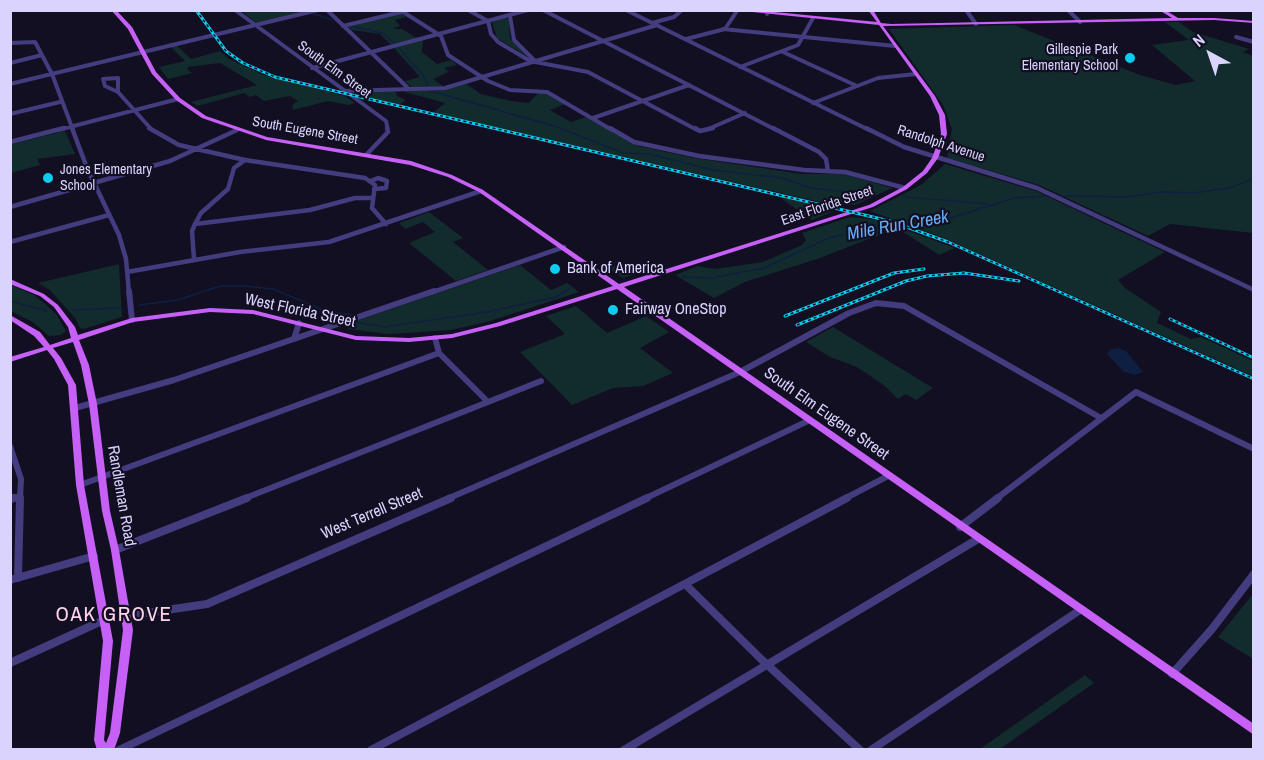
<!DOCTYPE html>
<style>
body{margin:0}
#map{position:relative;width:1264px;height:760px;overflow:hidden;background:#130f22;font-family:"Archivo Narrow",sans-serif}
canvas{display:block}
.frame{position:absolute;inset:0;border:12px solid #dad3fd;pointer-events:none}
.north{position:absolute;left:1180px;top:24px;width:60px;height:60px;-webkit-text-stroke:4px #130f22;paint-order:stroke;rotate:320deg;font-size:16px;font-weight:700;line-height:24px;text-align:center;color:#dad3fd}
.north::after{content:'';display:block;margin:auto;width:21px;height:27px;background:#dad3fd;clip-path:polygon(50% 0,100% 100%,50% 72%,0 100%)}
</style>
<div id="map">
<canvas width="1264" height="760"></canvas>
<div class="frame"></div>
<div class="north">N</div>
</div>
<script>
const ctx = document.querySelector('canvas').getContext('2d');
ctx.lineJoin = 'round';
function paint(path, color) {
  ctx.fillStyle = color;
  ctx.fill(path, 'evenodd');
}
function poly(rows) {
  const path = new Path2D();
  for (const r of rows) {
    path.moveTo(r[0], r[1]);
    for (let i = 2; i < r.length; i += 2) path.lineTo(r[i], r[i + 1]);
  }
  return path;
}
function strokePath(path, color, width, dash) {
  ctx.strokeStyle = color;
  ctx.lineWidth = width;
  ctx.lineCap = dash ? 'butt' : 'round';
  ctx.setLineDash(dash || []);
  ctx.stroke(path);
}
function drawText(font, color, halo, rows, align = 'center') {
  ctx.font = font + ' "Archivo Narrow",sans-serif';
  ctx.lineWidth = 4.5;
  ctx.setLineDash([]);
  ctx.textBaseline = 'middle';
  ctx.strokeStyle = halo;
  ctx.fillStyle = color;
  for (const [text, x, y, turn = 0] of rows) {
    ctx.save();
    ctx.translate(x, y);
    ctx.rotate((+turn || 0) * Math.PI / 180);
    ctx.textAlign = isNaN(turn) ? turn : align;
    if (halo) ctx.strokeText(text, 0, 0);
    ctx.fillText(text, 0, 0);
    ctx.restore();
  }
}
paint(poly([
 [241,11,311,11,258,24],
 [400,13,406,17,395,20,400,26,393,29,402,29,418,39,392,46,380,34,352,30,348,27],
 [504,18,509,19,510,38,533,60,497,38,492,22],
 [1165,22,1179,22,1193,32,1249,49,1243,52,1253,56,1253,233,1170,224,1148,236,1039,185,947,158,952,129,943,105,889,29,1014,25,1140,75,1176,85,1195,81,1152,45,1189,40],
 [423,40,422,52,437,64,451,60,457,65,444,68,449,72,433,79,443,86,412,87,405,81,420,77,394,48],
 [176,45,191,59,220,51,229,59,264,75,345,96,355,103,348,105,328,101,293,110,292,105,298,101,290,96,264,101,256,95,250,97,244,93,198,106,191,102,257,85,220,63,188,67,187,69,192,73,168,79,159,67,185,61,171,47],
 [465,83,481,94,511,101,529,103,538,93,547,93,565,104,550,110,571,122,586,117,639,146,694,158,802,174,844,174,892,188,855,205,824,203,433,113,445,103,405,92,407,90,441,89],
 [395,90,397,96,406,100,399,105,358,96,352,91],
 [65,131,75,154,37,159,40,165,11,173,11,144],
 [945,164,1036,191,1165,252,1118,280,1125,288,1161,312,1157,323,1191,339,1201,337,1253,361,1253,376,939,236,870,211,921,185],
 [778,196,823,206,832,212,812,220],
 [429,212,463,238,453,242,488,270,456,281,409,243,435,232,423,222,405,229,399,223],
 [850,217,879,220,955,248,939,255,897,228,820,258,745,282,714,298,675,275,698,266,715,269,763,262,802,245,806,240,802,233],
 [119,264,122,317,84,329,80,328,75,318,50,290,38,283],
 [520,265,551,290,567,283,579,292,487,322,450,330,389,334,348,329,353,322],
 [604,266,656,268,623,278],
 [11,285,34,295,45,304,56,314,66,331,61,335,49,336,34,323,11,311],
 [576,306,607,333,646,316,669,332,640,348,673,373,643,386,613,388,572,405,520,352,565,334,546,316],
 [833,327,933,388,916,400,906,394,898,399,885,386,857,367,830,357,806,342],
 [1253,594,1253,659,1218,637],
 [1085,675,1094,683,1000,749,980,749]
]), '#122b2c');
paint(poly([
 [1118,348,1126,351,1143,372,1134,375,1124,372,1107,354,1109,350]
]), '#0e1f42');
strokePath(poly([
 [314,14,332,20],
 [351,26,382,33,396,44],
 [398,47,422,74,428,86],
 [431,91,557,127,623,153,649,154,713,170,782,178,811,188,873,195],
 [1061,196,1127,197,1163,192,1193,193,1229,188,1254,179],
 [906,197,988,204],
 [614,272,644,272],
 [683,277,711,278,764,268,829,238,900,223,928,225,1014,198,1046,196],
 [10,301,47,311],
 [139,305,178,300,220,286,244,286,273,289,323,310,352,315],
 [74,310,121,308],
 [356,322,384,327,487,312,556,297,570,288]
]), '#0e1f42', 1.5);
strokePath(poly([
 [235,10,386,121,388,130],
 [327,10,408,88],
 [400,10,441,36,448,55,488,81,510,90,547,92,612,130],
 [468,10,488,21,491,34,498,42,530,61,588,72,697,130],
 [543,10,776,130],
 [626,10,869,130],
 [966,10,976,24],
 [1068,10,1080,22],
 [767,14,769,10],
 [510,16,514,40,535,61],
 [652,23,674,17,682,10],
 [343,26,401,12],
 [723,29,895,46],
 [1236,37,1254,42],
 [686,39,725,29,737,11],
 [10,43,35,42,52,74,73,130],
 [783,52,857,86],
 [10,63,42,55],
 [740,67,798,45,813,18],
 [312,68,528,10],
 [118,78,118,92,105,86,103,79,118,78],
 [10,84,318,10],
 [343,91,445,88,657,25],
 [118,92,152,130],
 [813,103,878,78,916,74],
 [10,114,60,102],
 [593,118,689,85],
 [58,130,178,99],
 [706,130,745,113]
]), '#433c7f', 4);
strokePath(poly([
 [72,128,87,168,119,235,126,259,129,293],
 [149,128,179,145,245,160,365,178,375,185,372,208,386,224],
 [610,128,634,142,699,156,804,170,845,172,905,188],
 [695,128,700,131,713,128],
 [773,128,819,152,826,159,828,171],
 [866,128,904,147,1037,188,1254,290],
 [10,142,64,128],
 [367,154,388,132,387,128],
 [371,181,378,178,387,181,386,188,374,189],
 [10,207,170,161,237,130],
 [195,224,310,210,355,198,371,198],
 [10,242,109,215],
 [194,259,192,231,195,224,201,213,228,189,234,168,245,160],
 [127,272,240,252,329,242,481,191],
 [430,293,564,247]
]), '#433c7f', 4.5);
strokePath(poly([
 [129,291,132,320],
 [435,338,439,353,488,402],
 [294,339,299,323],
 [75,408,174,380,434,291],
 [10,446,21,479,20,499],
 [80,485,439,353],
 [10,499,20,496],
 [243,499,541,381],
 [447,499,740,372,849,313,876,303,904,306,1101,418],
 [644,499,810,420],
 [844,499,888,476],
 [996,499,1136,392,1254,449]
]), '#433c7f', 6);
strokePath(poly([
 [10,499,14,498],
 [960,527,998,498],
 [115,550,247,498],
 [18,578,20,498],
 [10,580,94,556],
 [685,584,761,659,860,750],
 [10,663,106,619,207,604,451,498],
 [1172,674,1212,629,1254,574],
 [119,750,647,498],
 [371,750,847,498],
 [624,750,978,539],
 [871,750,1080,610]
]), '#433c7f', 8);
paint(poly([
 [111,10,116,10,132,27,156,72,180,98,206,116,267,137,411,161,452,175,483,190,619,284,869,205,903,187,923,171,932,158,941,134,939,115,930,96,879,25,733,10,754,10,877,22,868,10,873,10,881,23,891,24,1172,18,1159,10,1165,10,1178,18,1214,18,1254,21,1254,23,1214,20,883,26,935,96,945,115,947,134,938,158,927,173,907,189,873,207,624,287,1254,724,1254,735,617,289,500,326,452,338,409,342,356,340,253,314,210,312,133,322,79,340,89,365,97,404,110,511,119,550,133,630,120,733,114,750,97,750,94,740,103,641,76,485,68,385,54,359,47,350,10,362,10,357,44,347,34,336,10,320,10,315,40,332,50,345,71,338,68,327,54,307,40,296,10,284,10,279,44,294,58,305,75,327,78,335,132,318,210,308,253,310,356,336,409,338,452,334,496,323,613,286,479,192,448,177,410,165,266,140,202,118,176,100,152,74,128,29,111,10],
 [73,342,81,365,89,404,102,511,111,550,123,630,110,733,106,743,104,740,113,641,84,485,76,385,61,358,53,348,73,342]
]), '#c660f7');
const rail = poly([
 [196,10,226,51,243,63,275,77,890,221,948,242,1254,379],
 [785,316,894,273,924,269],
 [1170,319,1254,358],
 [797,325,906,281,927,276,964,273,1019,281]
]);
strokePath(rail, '#0cccef', 3);
strokePath(rail, '#130f22', 1.5, [3]);
for (const [x, y, r, color] of [
 [1130,58,6,"#0cccef"],
 [48,178,6,"#0cccef"],
 [555,269,6,"#0cccef"],
 [613,310,6,"#0cccef"]
]) {
  const dot = new Path2D();
  dot.arc(x, y, r, 0, 2 * Math.PI);
  ctx.fillStyle = color;
  ctx.fill(dot);
  strokePath(dot, '#130f22', 2);
}
drawText('14px', '#dad3fd', '#130f22', [
 ["Gillespie Park",1118,50],
 ["Elementary School",1118,66],
 ["Jones Elementary",60,170,"left"],
 ["School",60,186,"left"]
], 'right');
drawText('14px', '#dad3fd', '#130f22', [
 ["South Elm Street",334,70,36],
 ["South Eugene Street",305,131,10],
 ["Randolph Avenue",941,144,18],
 ["East Florida Street",827,206,-19]
]);
drawText('16px', '#dad3fd', '#130f22', [
 ["Bank of America",567,269],
 ["Fairway OneStop",625,310]
], 'left');
drawText('16px', '#dad3fd', '#130f22', [
 ["West Florida Street",300,311,12],
 ["South Elm Eugene Street",826,414,35],
 ["Randleman Road",121,496,80],
 ["West Terrell Street",372,514,-23]
]);
drawText('italic 18px', '#66acf7', '#130f22', [
 ["Mile Run Creek",898,226,-10]
]);
ctx.letterSpacing = '1.5px';
drawText('21px', '#fdd4ec', '#130f22', [
 ["OAK GROVE",114,615]
]);
ctx.letterSpacing = '0px';
</script>
